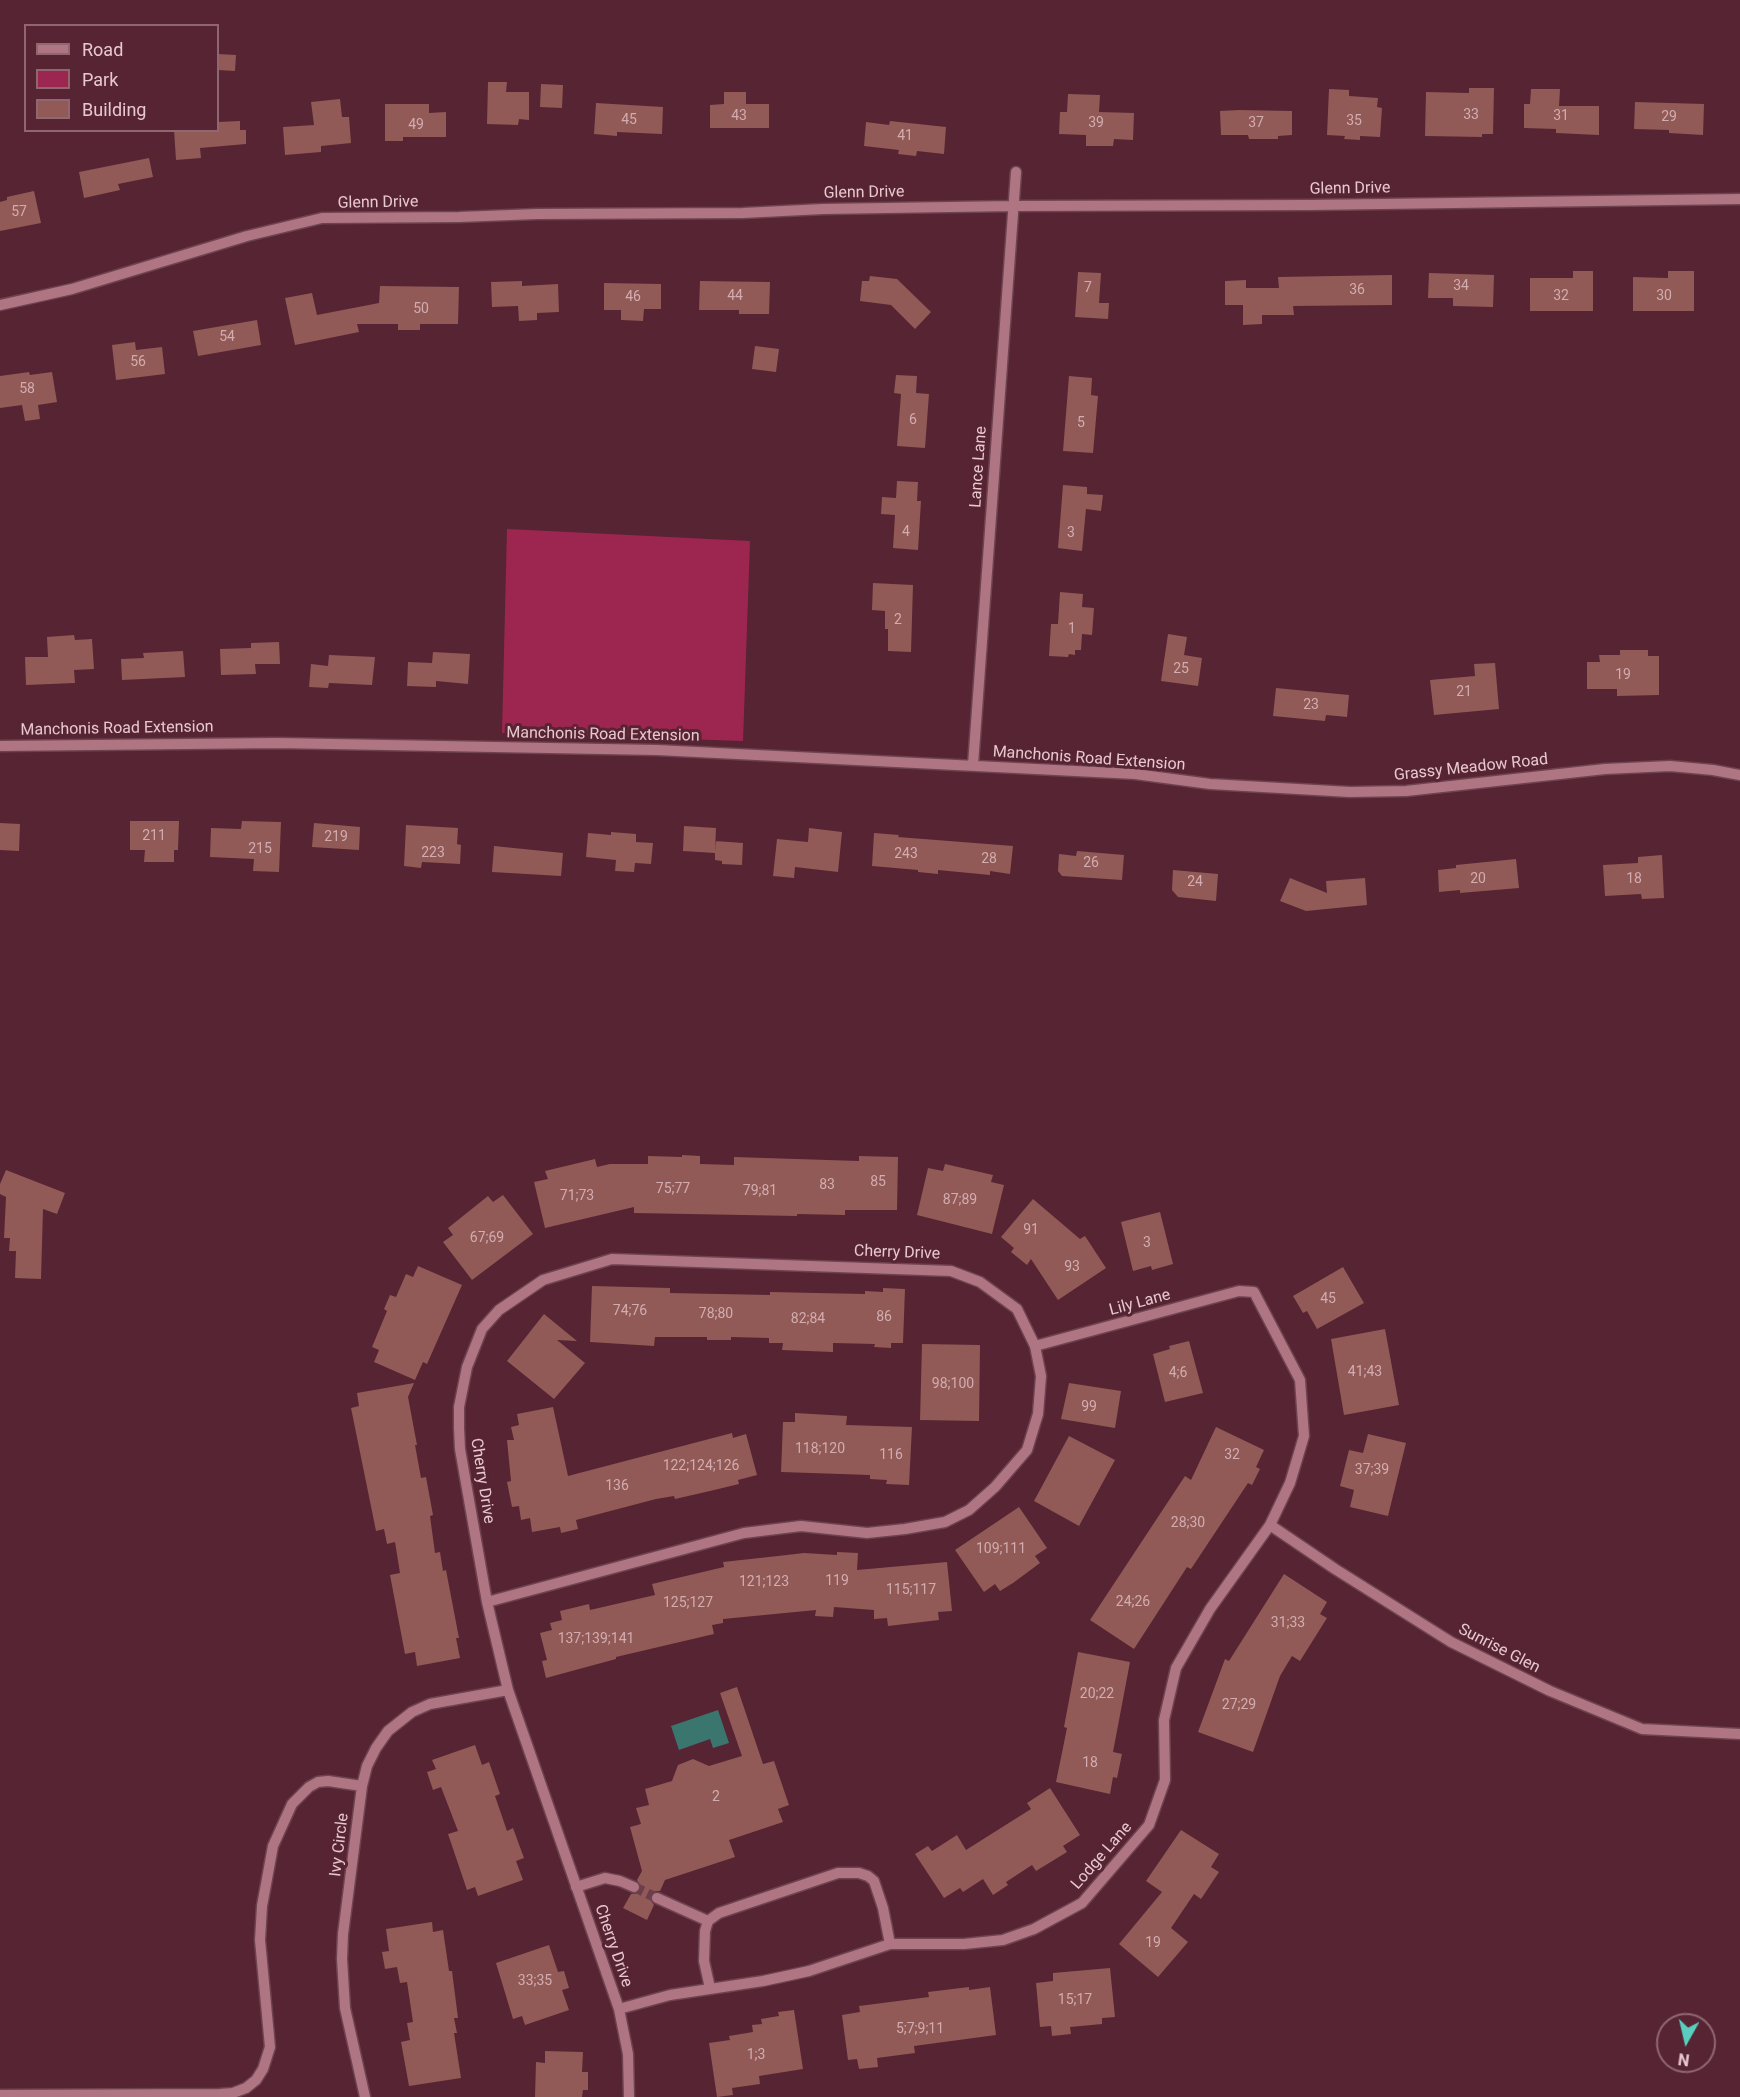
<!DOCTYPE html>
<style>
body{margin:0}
#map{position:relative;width:1740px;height:2097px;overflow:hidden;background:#562433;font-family:Roboto,sans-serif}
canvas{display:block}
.legend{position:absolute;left:24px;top:24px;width:195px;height:108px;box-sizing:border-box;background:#562433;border:2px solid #906671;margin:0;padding:8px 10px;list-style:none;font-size:18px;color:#e8c8cf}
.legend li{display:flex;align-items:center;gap:12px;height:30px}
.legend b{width:30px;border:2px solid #906671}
.north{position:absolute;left:1656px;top:2013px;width:60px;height:60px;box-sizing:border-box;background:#562433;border:2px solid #906671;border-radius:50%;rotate:188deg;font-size:16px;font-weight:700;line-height:24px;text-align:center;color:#e8c8cf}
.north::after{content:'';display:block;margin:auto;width:21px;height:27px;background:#59cebf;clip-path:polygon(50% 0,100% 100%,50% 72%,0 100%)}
</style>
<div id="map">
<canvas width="1740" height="2097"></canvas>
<ul class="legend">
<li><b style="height:8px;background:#af7583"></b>Road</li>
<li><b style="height:16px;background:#9d2651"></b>Park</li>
<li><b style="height:16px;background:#925a56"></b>Building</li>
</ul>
<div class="north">N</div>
</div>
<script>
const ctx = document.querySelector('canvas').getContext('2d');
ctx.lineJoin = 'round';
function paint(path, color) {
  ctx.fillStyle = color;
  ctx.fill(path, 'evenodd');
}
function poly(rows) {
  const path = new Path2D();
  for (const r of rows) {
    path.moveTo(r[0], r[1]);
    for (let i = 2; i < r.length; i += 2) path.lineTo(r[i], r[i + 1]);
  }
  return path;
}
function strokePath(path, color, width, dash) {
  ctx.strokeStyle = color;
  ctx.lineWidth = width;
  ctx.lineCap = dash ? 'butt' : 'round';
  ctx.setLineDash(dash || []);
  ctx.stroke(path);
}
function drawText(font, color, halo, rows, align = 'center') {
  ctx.font = font + ' Roboto,sans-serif';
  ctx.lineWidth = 6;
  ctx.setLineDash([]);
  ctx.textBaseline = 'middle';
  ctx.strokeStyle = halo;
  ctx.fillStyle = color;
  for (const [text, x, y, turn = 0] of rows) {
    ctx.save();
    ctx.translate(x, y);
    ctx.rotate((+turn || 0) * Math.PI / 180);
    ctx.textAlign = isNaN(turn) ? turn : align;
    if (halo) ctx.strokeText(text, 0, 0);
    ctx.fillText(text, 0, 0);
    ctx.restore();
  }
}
paint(poly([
 [507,529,750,541,743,741,502,733]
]), '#9d2651');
paint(poly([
 [718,1710,729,1743,713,1748,710,1739,679,1750,671,1726]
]), '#3b766e');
paint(poly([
 [218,54,236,55,235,71,218,70],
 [488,82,507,82,506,92,529,92,529,120,519,119,518,125,487,124],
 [541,84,563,85,562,108,540,107],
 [1469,88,1494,88,1493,134,1482,134,1482,137,1425,136,1426,92,1469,93],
 [1329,89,1349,90,1349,96,1378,98,1377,107,1382,108,1380,137,1360,136,1360,140,1344,139,1345,136,1327,135],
 [1531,89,1560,89,1559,106,1599,106,1599,135,1556,133,1556,129,1524,128,1524,104,1530,104],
 [724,92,746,92,746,104,769,104,769,128,710,128,710,105,724,104],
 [1068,94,1100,95,1099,112,1134,113,1133,140,1114,139,1113,146,1086,146,1086,135,1059,134,1060,112,1067,112],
 [340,99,342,117,349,117,351,143,321,146,321,152,285,155,283,127,314,125,311,102],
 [1635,102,1704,104,1703,135,1669,133,1669,130,1634,129],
 [596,103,663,107,662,134,617,132,617,136,594,134],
 [385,104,429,104,429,113,446,112,446,137,403,137,403,141,385,141],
 [1239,110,1292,111,1292,135,1278,136,1278,139,1249,139,1248,135,1221,135,1220,111],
 [240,121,240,130,246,130,246,144,200,148,201,158,176,160,174,130,218,130,218,122],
 [890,121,946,127,944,154,917,151,916,156,898,154,899,150,864,146,866,122,889,125],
 [149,158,153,177,118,184,120,190,84,198,79,172],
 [34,191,41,223,0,231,0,202,7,200,7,197],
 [1573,271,1593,271,1593,311,1530,311,1530,278,1573,278],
 [1668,271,1694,271,1694,311,1633,311,1633,277,1668,278],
 [1078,272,1101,273,1099,303,1109,303,1108,319,1075,317],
 [1429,273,1494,275,1493,307,1453,306,1453,298,1428,298],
 [1392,275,1392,305,1293,306,1294,315,1262,315,1262,324,1243,325,1243,305,1225,305,1225,281,1246,280,1246,288,1279,288,1278,277],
 [870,276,897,279,931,312,915,329,891,305,860,301,862,281,869,281],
 [522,281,522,286,558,284,559,312,537,313,537,320,519,321,518,306,492,307,491,282],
 [700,281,770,282,769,314,739,314,739,310,699,310],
 [604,283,661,284,661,309,644,309,643,321,621,320,621,310,604,310],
 [380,286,459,287,458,324,420,324,420,330,398,330,398,324,357,324,359,332,295,345,285,298,312,293,317,315,379,303],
 [257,320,261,345,198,356,193,331],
 [135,342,136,350,162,347,165,374,116,380,112,345],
 [755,346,779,349,776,372,752,369],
 [29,372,30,375,52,372,57,402,38,405,40,419,25,421,22,405,0,408,0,376],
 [896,375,917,376,916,393,929,394,925,448,897,446,901,394,894,393],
 [1069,376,1092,378,1091,395,1098,396,1093,453,1063,451],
 [897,481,918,482,917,501,921,501,918,550,893,548,895,515,881,514,882,497,896,498],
 [1063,485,1087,487,1087,494,1103,495,1101,511,1086,509,1082,551,1058,548],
 [873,583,913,585,911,652,888,651,888,629,885,629,885,611,872,610],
 [1060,592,1083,594,1082,607,1094,608,1092,635,1082,634,1081,650,1075,650,1075,655,1069,654,1068,657,1049,656,1051,624,1058,624],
 [1168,634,1187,637,1184,655,1202,658,1198,686,1161,681],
 [74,635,75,640,92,639,94,669,74,670,75,683,26,685,25,657,48,657,47,637],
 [279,642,280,664,255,664,256,674,221,675,220,649,251,648,251,643],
 [1620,650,1648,650,1648,656,1659,656,1659,695,1617,696,1617,689,1587,689,1587,662,1600,662,1599,655,1620,655],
 [183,651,185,677,122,680,121,659,144,658,143,653],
 [433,652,470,654,468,684,436,681,436,687,407,686,408,662,432,663],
 [329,655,375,657,372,685,329,683,328,688,309,687,311,664,328,666],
 [1495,663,1499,709,1434,715,1430,680,1475,676,1474,664],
 [1276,688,1349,695,1347,717,1326,715,1325,721,1273,716],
 [130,821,179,821,178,850,174,850,174,862,144,862,145,850,130,850],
 [242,821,281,822,279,872,253,871,254,859,210,857,211,828,241,829],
 [0,823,20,824,19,851,0,850],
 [314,823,360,827,359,850,312,847],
 [406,825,458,828,457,844,461,845,460,864,422,862,421,868,404,866],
 [684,826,716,828,715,853,683,851],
 [809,828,842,832,838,872,795,867,794,878,773,876,777,839,808,842],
 [611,832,636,834,636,842,653,843,651,864,635,863,634,872,615,871,616,860,586,857,588,833,611,835],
 [874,833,899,835,898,837,1013,846,1010,874,990,871,990,875,938,870,938,874,918,872,918,870,872,866],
 [715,841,743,843,742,865,722,864,722,861,715,860],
 [494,846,563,853,561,876,492,872],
 [1077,851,1124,855,1122,880,1062,876,1058,871,1059,854,1076,856],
 [1662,855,1664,898,1642,899,1641,894,1605,896,1603,865,1638,863,1638,857],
 [1516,859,1519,888,1460,893,1460,890,1439,892,1438,870,1456,868,1456,865],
 [1173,870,1218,874,1216,901,1178,897,1172,890],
 [1290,878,1327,893,1326,881,1365,878,1367,905,1306,911,1280,901],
 [682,1155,700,1156,700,1164,734,1165,734,1157,859,1161,859,1156,898,1157,897,1210,845,1210,845,1215,797,1214,797,1216,634,1213,634,1207,545,1228,534,1182,548,1179,545,1171,595,1159,597,1167,610,1164,648,1164,648,1156,682,1157],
 [945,1164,993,1175,991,1182,1004,1185,992,1234,917,1215,928,1168,943,1171],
 [6,1170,65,1193,57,1214,43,1209,41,1279,15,1278,16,1251,9,1251,10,1238,4,1238,6,1197,0,1194,0,1184],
 [503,1195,533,1234,472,1280,443,1242,453,1235,448,1228,488,1196,493,1202],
 [1033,1199,1080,1239,1085,1236,1106,1268,1058,1300,1031,1259,1027,1265,1011,1252,1014,1248,1001,1237],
 [1160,1212,1173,1264,1152,1270,1151,1266,1133,1271,1121,1222],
 [418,1266,462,1285,427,1364,423,1362,415,1380,374,1362,379,1350,372,1347,387,1311,384,1309,390,1295,396,1297,406,1274,413,1277],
 [1343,1267,1364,1303,1317,1329,1307,1311,1303,1313,1293,1296],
 [592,1286,670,1288,670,1293,770,1295,770,1292,865,1294,865,1291,883,1292,883,1288,905,1289,903,1343,891,1343,891,1348,874,1347,875,1344,833,1343,833,1352,782,1350,783,1343,769,1343,769,1338,731,1337,731,1340,707,1340,707,1337,655,1337,654,1346,590,1342],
 [544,1314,577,1341,557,1340,585,1363,554,1399,507,1361],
 [1385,1329,1399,1405,1344,1415,1331,1339],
 [1189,1341,1203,1393,1165,1402,1153,1354,1170,1349,1169,1346],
 [922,1344,980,1345,979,1421,920,1420],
 [414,1383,408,1397,417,1445,415,1445,421,1478,426,1477,433,1515,430,1516,435,1553,440,1552,443,1571,446,1570,459,1638,456,1638,460,1658,417,1666,415,1652,405,1654,390,1575,400,1573,395,1542,387,1544,384,1529,376,1531,351,1408,359,1406,357,1393],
 [1069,1383,1121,1391,1115,1428,1061,1419],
 [553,1407,568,1476,732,1433,733,1438,746,1434,757,1475,738,1480,739,1484,710,1491,675,1499,674,1496,656,1499,576,1520,578,1529,561,1533,560,1527,532,1532,530,1518,521,1520,519,1506,512,1507,507,1482,511,1481,507,1440,514,1440,511,1427,519,1425,517,1414],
 [795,1413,847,1416,846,1425,912,1427,909,1485,886,1484,887,1480,870,1479,870,1475,781,1472,783,1422,795,1422],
 [1216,1427,1264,1450,1256,1467,1260,1469,1252,1485,1248,1483,1191,1569,1187,1567,1134,1649,1090,1620,1185,1476,1191,1480],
 [1368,1434,1406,1443,1388,1516,1350,1507,1354,1490,1340,1486,1349,1450,1363,1453],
 [1069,1436,1115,1460,1079,1526,1034,1501],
 [1019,1507,1047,1548,1035,1556,1040,1563,1013,1583,1000,1591,995,1584,984,1592,955,1550],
 [837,1552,858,1553,857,1570,947,1562,952,1611,938,1612,939,1620,888,1626,887,1618,874,1619,874,1610,834,1607,833,1617,815,1616,816,1610,723,1619,723,1623,712,1625,714,1634,616,1657,616,1659,546,1678,542,1661,547,1660,540,1633,552,1630,550,1623,562,1620,560,1611,589,1604,590,1610,655,1595,652,1584,724,1567,723,1562,778,1556,778,1558,778,1556,804,1553,837,1555],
 [1284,1574,1327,1602,1320,1614,1327,1618,1300,1661,1292,1656,1280,1676,1253,1752,1198,1732,1225,1659,1229,1661],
 [1078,1652,1130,1662,1113,1752,1122,1754,1117,1778,1113,1777,1110,1794,1056,1782,1067,1728,1064,1727],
 [737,1687,763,1764,774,1761,789,1805,778,1809,783,1822,729,1840,735,1857,665,1880,660,1891,656,1891,650,1894,650,1899,654,1905,647,1920,623,1908,631,1894,638,1893,641,1887,637,1880,642,1871,630,1827,641,1824,636,1808,649,1805,645,1789,672,1781,678,1765,693,1759,709,1766,742,1756,720,1693],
 [475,1745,482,1765,489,1762,500,1794,495,1796,507,1831,513,1828,524,1858,516,1861,523,1880,478,1896,475,1887,467,1890,448,1834,458,1831,441,1787,433,1790,427,1772,436,1769,432,1760],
 [1050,1788,1080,1835,1063,1846,1067,1852,1036,1871,1032,1865,1006,1882,1008,1885,993,1895,983,1879,963,1892,960,1888,944,1898,915,1854,928,1846,932,1851,957,1835,966,1850,1031,1809,1027,1803],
 [1181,1830,1219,1854,1211,1867,1219,1872,1201,1899,1194,1894,1171,1928,1188,1942,1158,1977,1119,1944,1162,1892,1146,1881],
 [432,1922,433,1932,443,1930,449,1971,452,1971,458,2018,454,2018,457,2033,454,2033,461,2078,409,2086,401,2042,410,2040,407,2023,413,2022,407,1982,400,1983,397,1967,385,1969,382,1952,389,1951,386,1929],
 [549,1945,558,1972,564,1971,569,1988,562,1990,569,2010,525,2025,522,2016,513,2019,496,1963],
 [1110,1968,1115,2017,1102,2018,1102,2024,1070,2027,1071,2034,1052,2036,1051,2026,1040,2027,1036,1983,1053,1981,1053,1973],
 [969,1987,969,1990,990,1987,996,2035,914,2046,915,2053,877,2058,878,2067,859,2069,857,2059,848,2060,842,2015,860,2012,859,2006,929,1997,928,1992],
 [794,2010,803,2069,759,2076,760,2084,732,2088,733,2095,717,2097,709,2043,730,2040,729,2036,753,2032,752,2025,762,2024,761,2019,779,2016,778,2012],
 [545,2051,583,2052,582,2072,588,2072,588,2090,583,2090,582,2097,535,2097,536,2062,545,2063]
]), '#925a56');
strokePath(poly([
 [634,1887,657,1898]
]), '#6c3d4a', 10, [10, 5]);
const minor = poly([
 [0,305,72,289,247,236,322,218,459,217,537,214,743,213,823,209,1013,206,1310,205,1740,199],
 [0,746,277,743,657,750,1135,774,1210,784,1350,792,1406,791,1605,769,1670,766,1713,770,1740,775],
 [973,765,1016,172],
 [1270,1525,1335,1569,1451,1642,1550,1691,1642,1729,1740,1734],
 [487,1602,744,1533,801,1526,867,1533,905,1529,945,1522,969,1510,995,1487,1027,1450,1038,1414,1041,1376,1035,1346,1017,1309,980,1282,951,1271,612,1259,543,1280,499,1310,482,1329,467,1367,459,1407,459,1428,460,1449,487,1602,508,1690,619,2009,628,2054,629,2097],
 [576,1887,605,1878,620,1881,634,1887],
 [657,1898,708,1921],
 [710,1988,704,1961,705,1931,708,1921,719,1913,838,1873,859,1873,868,1876,874,1881,883,1908,890,1944],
 [619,2009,670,1995,763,1981,809,1971,890,1944,964,1944,1003,1940,1034,1929,1082,1903,1149,1825,1165,1780,1164,1720,1176,1668,1210,1609,1270,1525,1290,1483,1304,1436,1300,1380,1254,1292,1239,1291,1035,1346],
 [0,2095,220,2094,233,2093,246,2088,256,2080,263,2069,270,2047,260,1940,262,1906,273,1846,292,1804,309,1787,318,1782,328,1781,362,1786],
 [365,2097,345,2008,342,1959,343,1934,362,1786,367,1766,376,1748,388,1731,412,1712,430,1704,508,1690]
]);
strokePath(minor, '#6e4350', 13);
strokePath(minor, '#af7583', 10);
drawText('14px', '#d2acb1', null, [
 ["33",1471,115],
 ["43",739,116],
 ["31",1561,116],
 ["29",1669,117],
 ["45",629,120],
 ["35",1354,121],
 ["39",1096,123],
 ["37",1256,123],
 ["49",416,125],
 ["41",905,136],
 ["57",19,212],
 ["34",1461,286],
 ["7",1088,288],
 ["36",1357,290],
 ["44",735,296],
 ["32",1561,296],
 ["30",1664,296],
 ["46",633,297],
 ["50",421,309],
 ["54",227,337],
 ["56",138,362],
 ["58",27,389],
 ["6",913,420],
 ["5",1081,423],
 ["4",906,532],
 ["3",1071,533],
 ["2",898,620],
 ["1",1072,629],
 ["25",1181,669],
 ["19",1623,675],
 ["21",1464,692],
 ["23",1311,705],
 ["211",154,836],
 ["219",336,837],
 ["215",260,849],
 ["223",433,853],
 ["243",906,854],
 ["28",989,859],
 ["26",1091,863],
 ["20",1478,879],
 ["18",1634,879],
 ["24",1195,882],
 ["85",878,1182],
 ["83",827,1185],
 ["75;77",673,1189],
 ["79;81",760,1191],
 ["71;73",577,1196],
 ["87;89",960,1200],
 ["91",1031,1230],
 ["67;69",487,1238],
 ["3",1147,1243],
 ["93",1072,1267],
 ["45",1328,1299],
 ["74;76",630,1311],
 ["78;80",716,1314],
 ["86",884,1317],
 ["82;84",808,1319],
 ["41;43",1365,1372],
 ["4;6",1178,1373],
 ["98;100",953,1384],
 ["99",1089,1407],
 ["118;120",820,1449],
 ["116",891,1455],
 ["32",1232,1455],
 ["122;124;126",701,1466],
 ["37;39",1372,1470],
 ["136",617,1486],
 ["28;30",1188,1523],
 ["109;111",1001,1549],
 ["119",837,1581],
 ["121;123",764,1582],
 ["115;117",911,1590],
 ["24;26",1133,1602],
 ["125;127",688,1603],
 ["31;33",1288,1623],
 ["137;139;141",596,1639],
 ["20;22",1097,1694],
 ["27;29",1239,1705],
 ["18",1090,1763],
 ["2",716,1797],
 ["19",1153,1943],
 ["33;35",535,1981],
 ["15;17",1075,2000],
 ["5;7;9;11",920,2029],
 ["1;3",756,2055]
]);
drawText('16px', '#e8c8cf', '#562433', [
 ["Glenn Drive",1350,189,-1],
 ["Glenn Drive",864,193,-1],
 ["Glenn Drive",378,203,-1],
 ["Lance Lane",979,467,-86],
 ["Manchonis Road Extension",117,729,-1],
 ["Manchonis Road Extension",603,735,1],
 ["Manchonis Road Extension",1089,759,4],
 ["Grassy Meadow Road",1471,768,-6],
 ["Cherry Drive",897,1253,2],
 ["Lily Lane",1140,1303,-15],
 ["Cherry Drive",482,1481,81],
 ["Sunrise Glen",1499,1649,27],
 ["Ivy Circle",340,1845,-83],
 ["Lodge Lane",1102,1856,-49],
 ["Cherry Drive",613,1946,71]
]);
</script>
